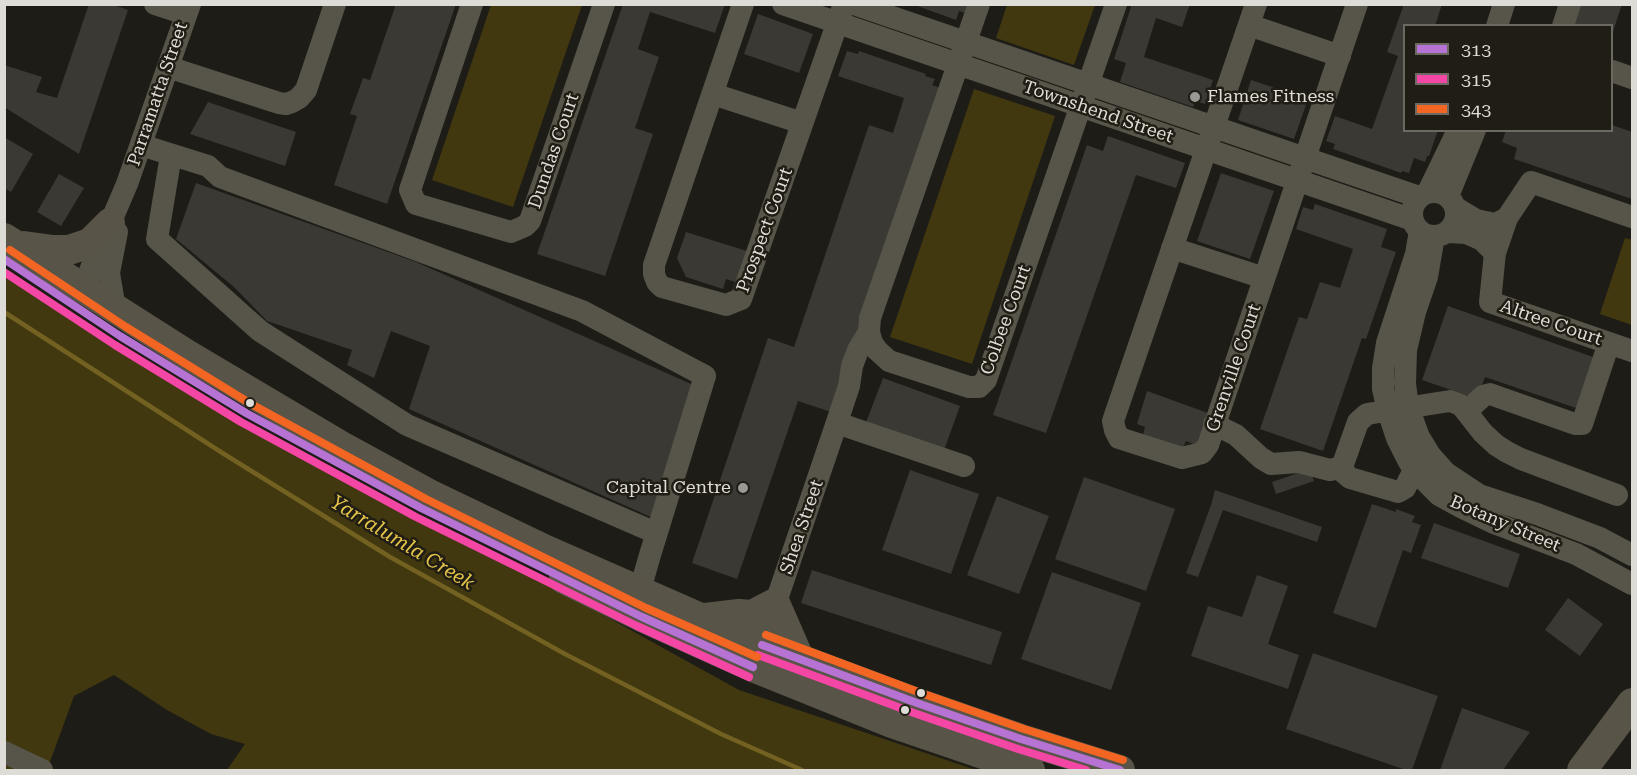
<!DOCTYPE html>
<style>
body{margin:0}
#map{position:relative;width:1637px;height:775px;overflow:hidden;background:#1d1c17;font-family:"Roboto Serif",serif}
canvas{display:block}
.frame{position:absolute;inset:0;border:6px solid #dedcd6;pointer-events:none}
.legend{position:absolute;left:1403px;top:24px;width:210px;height:108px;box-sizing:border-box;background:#201d14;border:2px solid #6c6962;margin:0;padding:8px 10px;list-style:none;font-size:18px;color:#dedcd6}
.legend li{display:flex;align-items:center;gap:12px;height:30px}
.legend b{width:30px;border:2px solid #6c6962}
</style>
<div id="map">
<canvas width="1637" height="775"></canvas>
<div class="frame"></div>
<ul class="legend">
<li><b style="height:8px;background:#b673d3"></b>313</li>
<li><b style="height:8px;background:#f346a5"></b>315</li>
<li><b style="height:8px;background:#f26522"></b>343</li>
</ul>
</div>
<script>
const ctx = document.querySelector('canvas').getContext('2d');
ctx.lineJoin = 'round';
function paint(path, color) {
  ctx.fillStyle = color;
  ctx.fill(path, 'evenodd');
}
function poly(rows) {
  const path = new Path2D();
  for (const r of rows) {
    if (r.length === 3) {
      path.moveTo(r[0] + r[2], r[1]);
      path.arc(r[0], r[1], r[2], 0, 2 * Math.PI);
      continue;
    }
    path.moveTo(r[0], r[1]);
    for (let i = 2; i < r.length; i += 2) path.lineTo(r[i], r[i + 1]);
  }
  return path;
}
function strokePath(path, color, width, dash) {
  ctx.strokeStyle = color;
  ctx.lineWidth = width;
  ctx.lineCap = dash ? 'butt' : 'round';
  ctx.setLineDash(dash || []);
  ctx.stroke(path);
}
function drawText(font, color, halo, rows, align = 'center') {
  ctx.font = font + ' "Roboto Serif",serif';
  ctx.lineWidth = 5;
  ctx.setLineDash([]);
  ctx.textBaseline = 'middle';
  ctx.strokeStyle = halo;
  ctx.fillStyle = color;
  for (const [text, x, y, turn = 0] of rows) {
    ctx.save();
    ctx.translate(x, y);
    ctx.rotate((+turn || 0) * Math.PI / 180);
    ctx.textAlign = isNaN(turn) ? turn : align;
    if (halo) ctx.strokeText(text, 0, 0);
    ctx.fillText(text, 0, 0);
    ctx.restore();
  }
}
paint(poly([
 [491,5,582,5,513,207,432,180],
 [1007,5,1095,5,1074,65,996,38],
 [974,89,1055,116,972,364,890,337],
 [1625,238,1632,240,1632,325,1600,314],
 [4,275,226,415,368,493,524,571,739,690,976,770,227,770,245,744,211,734,167,710,114,675,74,696,47,770,5,770]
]), '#423810');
strokePath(poly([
 [4,312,224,454,390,557,565,654,721,734,802,770]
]), '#726121', 4.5);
paint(poly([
 [89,4,111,4,128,10,79,154,4,107,4,65,42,77,36,92,57,98],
 [396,4,456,4,387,204,334,185,357,116,350,114,363,78,370,80],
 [623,4,725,4,715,33,650,12,638,49,659,57,635,128,653,134,605,276,537,254],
 [912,4,972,4,968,14,959,11,956,20],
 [1132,4,1190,4,1182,27,1156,18,1144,57,1213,80,1205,104,1195,101,1193,107,1120,82,1126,63,1114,59],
 [1404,4,1442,4,1435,26,1404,26,1404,130,1438,130,1429,156,1427,156,1425,162,1414,158,1409,173,1402,171,1401,173,1333,149,1335,144,1326,141,1335,116,1372,129,1398,56,1387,52],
 [1579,4,1622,4,1612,35,1612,26,1572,26],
 [758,14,813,34,799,73,744,54],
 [847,51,858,54,859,51,926,74,925,76,935,79,932,85,940,88,831,412,798,401,737,579,692,563,768,338,794,347,869,125,893,133,904,98,838,76],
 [1251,80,1308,99,1294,139,1238,120],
 [208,102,296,132,285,166,190,134],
 [1612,125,1632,132,1632,199,1514,159,1517,148,1502,142,1506,130,1612,130],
 [1108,136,1185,163,1176,188,1136,175,1046,433,993,415,1087,145,1103,151],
 [4,137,33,154,11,192,4,188],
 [1221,173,1274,191,1250,259,1197,241],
 [59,174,84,188,61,226,37,212],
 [196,183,416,262,698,387,653,518,409,409,430,346,391,331,374,378,347,365,352,350,267,321,234,287,176,239],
 [1315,204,1387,229,1381,247,1396,252,1366,339,1362,338,1323,451,1260,429,1299,317,1307,319,1320,282,1340,288,1353,249,1296,229,1303,207,1313,210],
 [686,232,750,252,735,282,726,279,723,289,686,277,677,258],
 [1448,306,1596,358,1579,409,1485,377,1477,399,1422,380],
 [883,378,960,406,943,453,865,425],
 [1147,391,1208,413,1196,445,1186,441,1183,448,1143,435,1145,427,1137,424],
 [1310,469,1314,481,1276,494,1272,482],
 [910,470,979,494,951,574,882,550],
 [1084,477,1175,509,1146,591,1055,559],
 [1215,490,1322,527,1317,542,1223,510,1198,577,1186,573,1211,505],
 [997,496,1049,516,1019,594,967,575],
 [1372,504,1396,512,1396,509,1415,516,1412,522,1421,525,1411,553,1403,550,1376,628,1333,613],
 [1434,523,1520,554,1508,588,1421,558],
 [812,570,1002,632,991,665,801,603],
 [1052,572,1141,603,1111,690,1021,659],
 [1257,575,1288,586,1268,644,1299,655,1288,689,1191,656,1208,606,1242,617],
 [1568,598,1603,624,1580,656,1545,630],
 [1313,653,1438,696,1412,770,1406,770,1286,729],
 [1462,708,1530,732,1503,770,1440,770]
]), '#3a3934');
strokePath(poly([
 [155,4,186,14],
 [472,4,410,190,416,204,511,232,525,226,530,221,604,4],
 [743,4,654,265,654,274,657,282,662,287,726,305,741,299,844,4],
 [783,4,1413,220],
 [854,4,1419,197],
 [979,4,870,318,869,332,872,343,877,350,889,361,969,387,979,387,986,380,1116,4],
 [1256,4,1113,421,1115,430,1119,438,1182,458,1202,453,1208,445,1357,4],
 [1249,25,1340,56],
 [1497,26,1504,4],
 [1563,26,1570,4],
 [168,67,279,103,286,104,292,102,299,98,306,90,335,4],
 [1612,71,1632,78],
 [713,94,802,123],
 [141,145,208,166,220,177,582,311,705,376,650,555,640,590,641,605],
 [171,155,157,239,260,331,407,425,656,533],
 [1434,214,22],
 [1428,192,1458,130],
 [1448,196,1475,130],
 [1456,208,1476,220,1495,224,1507,218],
 [1632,217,1531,182,1507,218,1495,253,1490,302,1632,351],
 [1420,231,1416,254,1387,343,1383,368,1383,389,1388,411,1397,438,1408,460,1414,470,1439,495,1461,507,1494,523,1576,554,1632,584],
 [1447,232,1466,233,1482,240,1495,253],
 [1434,236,1427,277,1415,312,1406,350,1405,383,1408,408,1412,418,1419,437,1430,455,1446,473,1479,495,1537,514,1600,538,1632,555],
 [1172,248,1264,278],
 [84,289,91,268,127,184,190,4],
 [115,309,109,273,117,232],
 [1467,411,1483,396,1490,394,1575,424,1582,424,1609,343],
 [837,423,964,466],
 [1214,424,1236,435,1261,458,1271,464,1299,462,1330,470,1342,467],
 [1425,460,1414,470,1405,488,1398,492,1350,478,1342,471,1342,467,1358,422,1367,414,1450,401,1461,405,1483,433,1496,445,1507,452,1521,459,1617,495],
 [757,658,835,428,849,386,852,366,858,350,869,332],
 [4,752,42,770]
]), '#575449', 22);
strokePath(poly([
 [4,238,186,354,341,446,429,494,546,550,762,645,917,703,1021,739,1120,770],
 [24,246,53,250,69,250,90,243,110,223],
 [564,579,642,617,753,667,892,723,1030,770],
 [705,618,739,614,752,615,775,603,799,658],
 [1582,770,1632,703]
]), '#585447', 30);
strokePath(poly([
 [4,259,120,336,246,413,421,508,642,617,753,667],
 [762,645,917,703,1021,739,1120,770]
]), '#b673d3', 8);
strokePath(poly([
 [4,272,115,345,241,422,416,517,637,626,749,677],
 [758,655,914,713,1018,749,1086,770]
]), '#f346a5', 8);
strokePath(poly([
 [10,250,126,327,251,404,426,499,646,608,757,657],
 [766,635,921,693,1024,729,1123,760]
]), '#f26522', 8);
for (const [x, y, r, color] of [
 [1195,97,6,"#9a9993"],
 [250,403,5,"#dedcd6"],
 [743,488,6,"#9a9993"],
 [921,693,5,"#dedcd6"],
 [905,710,5,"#dedcd6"]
]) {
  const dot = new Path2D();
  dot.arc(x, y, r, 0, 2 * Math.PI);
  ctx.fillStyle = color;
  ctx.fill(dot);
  strokePath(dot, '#201d14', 2);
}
drawText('18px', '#dedcd6', '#201d14', [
 ["Parramatta Street",158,94,-71],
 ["Townshend Street",1098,112,19],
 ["Dundas Court",554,151,-71],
 ["Prospect Court",765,230,-70],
 ["Colbee Court",1006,320,-70],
 ["Altree Court",1551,323,19],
 ["Grenville Court",1234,368,-71],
 ["Botany Street",1505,524,23],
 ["Shea Street",802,527,-71]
]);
drawText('18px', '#dedcd6', '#201d14', [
 ["Flames Fitness",1207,97],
 ["Capital Centre",731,488,"right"]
], 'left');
drawText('italic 20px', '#e5c549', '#201d14', [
 ["Yarralumla Creek",402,543,31]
]);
</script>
